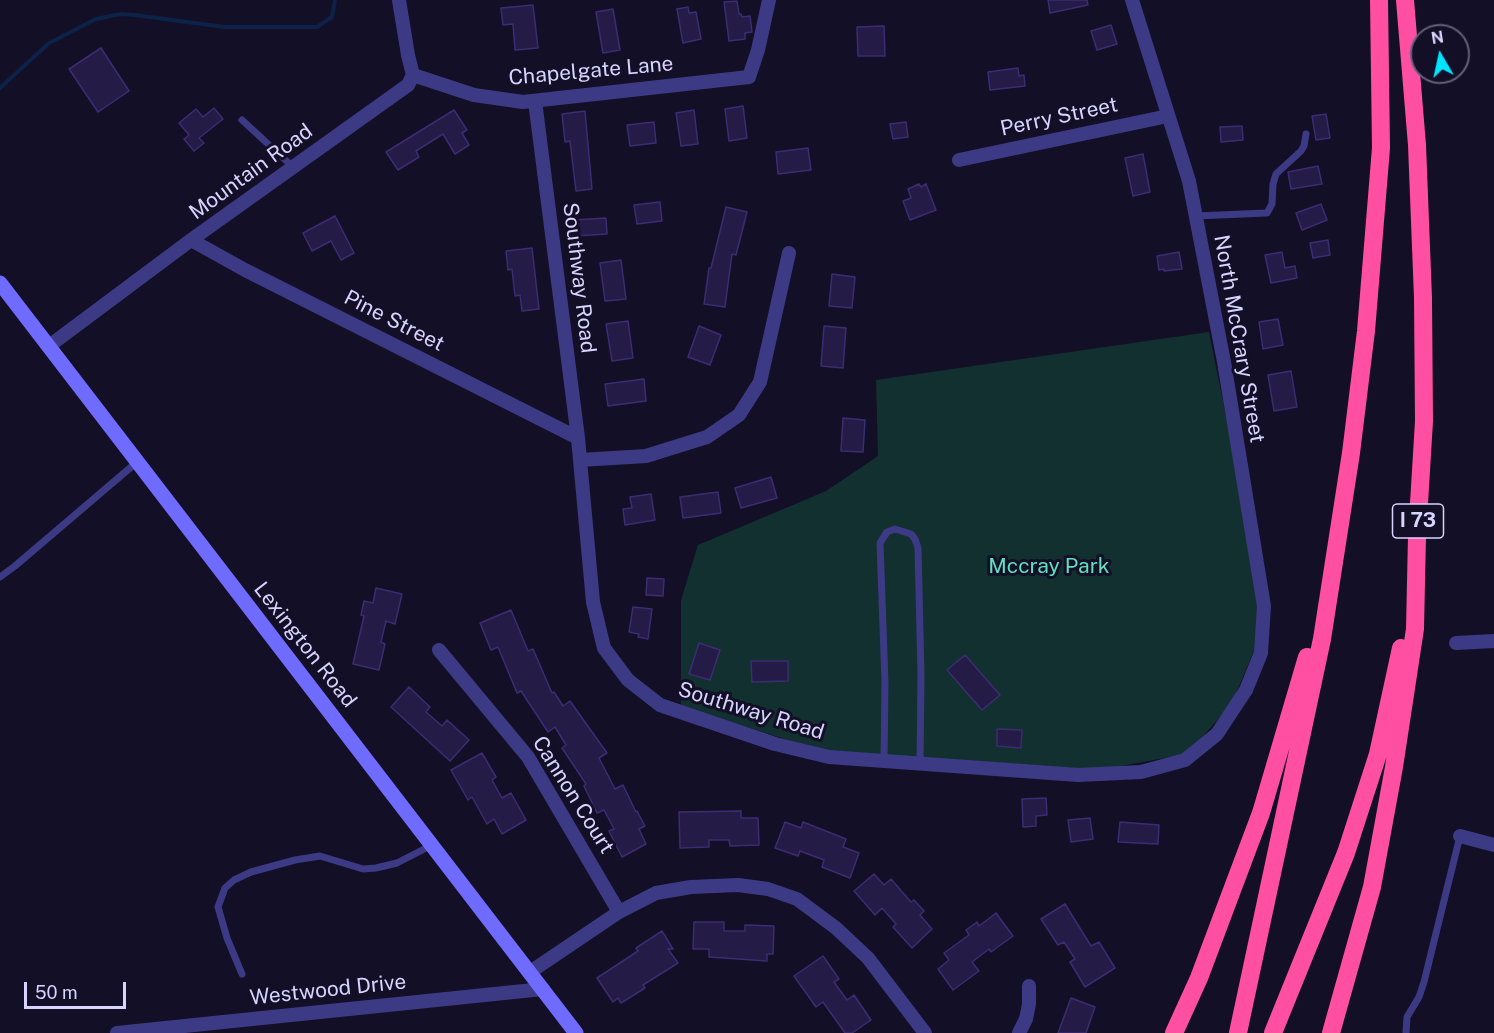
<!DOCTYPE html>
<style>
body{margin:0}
#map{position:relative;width:1494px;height:1033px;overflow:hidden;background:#130f26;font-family:"Public Sans",sans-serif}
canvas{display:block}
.north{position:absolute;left:1410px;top:24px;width:60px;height:60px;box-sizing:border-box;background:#130f26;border:2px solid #625e7d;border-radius:50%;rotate:351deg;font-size:16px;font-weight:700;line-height:24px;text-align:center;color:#d9d4ff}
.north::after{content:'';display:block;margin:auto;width:21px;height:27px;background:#00e5ff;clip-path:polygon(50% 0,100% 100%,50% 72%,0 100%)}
.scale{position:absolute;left:24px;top:982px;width:102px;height:27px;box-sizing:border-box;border:3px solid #d9d4ff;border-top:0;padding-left:8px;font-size:18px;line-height:21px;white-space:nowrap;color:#d9d4ff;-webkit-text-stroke:4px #130f26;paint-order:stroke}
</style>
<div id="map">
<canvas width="1494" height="1033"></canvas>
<div class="north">N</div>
<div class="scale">50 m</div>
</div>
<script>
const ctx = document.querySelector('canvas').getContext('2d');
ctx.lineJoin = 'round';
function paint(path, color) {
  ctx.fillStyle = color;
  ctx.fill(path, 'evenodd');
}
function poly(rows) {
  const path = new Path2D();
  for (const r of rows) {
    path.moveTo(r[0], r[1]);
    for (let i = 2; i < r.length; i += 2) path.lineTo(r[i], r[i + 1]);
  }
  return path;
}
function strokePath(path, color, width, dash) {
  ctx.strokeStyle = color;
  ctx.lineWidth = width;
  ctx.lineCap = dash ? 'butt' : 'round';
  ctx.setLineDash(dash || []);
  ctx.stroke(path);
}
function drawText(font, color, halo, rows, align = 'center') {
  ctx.font = font + ' "Public Sans",sans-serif';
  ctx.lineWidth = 6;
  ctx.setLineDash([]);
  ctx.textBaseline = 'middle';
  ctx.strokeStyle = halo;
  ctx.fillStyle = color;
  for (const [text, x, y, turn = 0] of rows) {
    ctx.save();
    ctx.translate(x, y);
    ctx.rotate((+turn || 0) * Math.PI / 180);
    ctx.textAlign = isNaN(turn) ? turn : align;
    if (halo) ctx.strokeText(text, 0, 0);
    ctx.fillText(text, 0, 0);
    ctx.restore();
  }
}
paint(poly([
 [1209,332,1246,516,1263,630,1231,705,1187,754,1087,772,832,754,681,706,681,600,698,545,826,491,878,456,876,380]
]), '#12302f');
strokePath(poly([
 [0,88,49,43,96,19,121,14,135,15,224,27,317,27,332,17,335,0]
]), '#0c2248', 4);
const building = poly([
 [1048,0,1087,0,1088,5,1050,13,1048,0],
 [737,1,739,14,741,14,742,17,750,16,752,32,745,33,745,39,729,41,724,2,737,1],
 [533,5,538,48,515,50,513,24,503,25,501,8,533,5],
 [688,7,689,13,696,12,701,39,683,43,677,9,688,7],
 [613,9,620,50,603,53,596,12,613,9],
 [1111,25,1117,44,1097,50,1091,31,1111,25],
 [884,26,885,56,858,56,857,27,884,26],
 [101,48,129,91,98,112,69,69,101,48],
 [1018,68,1019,76,1024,75,1025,86,990,90,988,72,1018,68],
 [743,106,747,138,729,141,725,109,743,106],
 [214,108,223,119,199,138,204,143,194,151,184,139,189,135,179,123,196,109,203,117,214,108],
 [454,110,467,130,462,133,469,145,455,154,443,134,416,151,419,157,398,170,386,152,454,110],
 [694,110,698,144,681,146,676,113,694,110],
 [585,111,592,189,576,191,570,141,565,142,562,114,585,111],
 [1326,114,1330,138,1316,140,1312,116,1326,114],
 [654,122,656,143,630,146,627,125,654,122],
 [906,122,908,137,893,139,890,124,906,122],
 [1242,126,1243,140,1221,142,1220,127,1242,126],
 [808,148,811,170,778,174,776,152,808,148],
 [1143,154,1150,192,1133,196,1125,158,1143,154],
 [1318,166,1322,184,1291,189,1288,172,1318,166],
 [919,184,921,187,926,184,936,210,910,220,903,201,911,198,908,189,919,184],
 [660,202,662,221,637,224,634,205,660,202],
 [1321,204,1327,220,1302,230,1296,213,1321,204],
 [726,207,747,212,736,255,732,254,725,307,704,304,709,268,711,268,726,207],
 [335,216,354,253,341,260,331,241,312,251,303,233,335,216],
 [606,218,607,234,574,236,573,220,606,218],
 [1328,240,1330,255,1313,258,1310,243,1328,240],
 [532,248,539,309,522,311,520,295,515,296,512,269,508,270,506,251,532,248],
 [1179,252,1182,269,1164,271,1164,269,1159,270,1157,256,1179,252],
 [1282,252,1285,268,1295,266,1297,278,1271,283,1265,255,1282,252],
 [621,260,626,299,605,301,600,263,621,260],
 [832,274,855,277,852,308,829,306,832,274],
 [1278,319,1283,345,1263,349,1259,322,1278,319],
 [628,321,633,358,612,361,606,324,628,321],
 [699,326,721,335,710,365,688,357,699,326],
 [824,326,846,328,843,368,821,366,824,326],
 [1291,371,1297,407,1274,411,1268,375,1291,371],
 [644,379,646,401,608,406,605,384,644,379],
 [843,418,865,420,863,452,841,451,843,418],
 [771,477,777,498,741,508,735,488,771,477],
 [718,492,721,513,683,518,680,497,718,492],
 [651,494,655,520,625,525,623,509,632,508,630,497,651,494],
 [647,578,664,579,663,596,646,595,647,578],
 [376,588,402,594,395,624,386,621,381,642,385,644,379,670,353,664,364,616,361,615,364,601,373,603,376,588],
 [633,607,652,609,648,639,638,637,639,634,629,632,633,607],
 [511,610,528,651,533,649,552,693,554,692,563,706,570,701,607,753,599,758,615,789,623,785,636,812,637,811,645,826,639,829,646,844,622,857,609,831,614,829,604,810,597,813,584,786,586,784,562,748,566,745,555,727,548,732,521,691,517,693,498,647,491,650,480,623,511,610],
 [699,643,720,650,710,680,689,674,699,643],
 [965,655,1000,695,982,710,947,670,965,655],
 [751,661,788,661,788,681,752,682,751,661],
 [409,687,430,707,426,712,442,726,447,720,469,740,450,761,391,707,409,687],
 [997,729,1022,730,1021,748,997,746,997,729],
 [482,753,496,777,492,780,502,798,511,793,526,820,502,834,494,819,487,824,472,797,468,800,451,770,482,753],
 [1046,798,1047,815,1036,816,1036,826,1023,827,1022,799,1046,798],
 [741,811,741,818,758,818,759,845,730,846,729,840,709,840,709,847,680,848,679,812,741,811],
 [1090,818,1093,839,1071,842,1068,820,1090,818],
 [785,822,801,828,803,822,846,839,843,847,859,853,850,878,822,867,824,860,800,851,798,856,775,848,785,822],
 [1120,822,1159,825,1158,844,1118,842,1120,822],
 [874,874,884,885,891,879,911,902,914,900,924,911,920,915,932,929,912,948,893,927,896,924,882,908,875,915,854,891,874,874],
 [1065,904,1091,946,1099,942,1115,968,1085,987,1070,962,1075,959,1064,942,1058,945,1041,919,1065,904],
 [996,913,1013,936,991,952,989,949,972,962,979,971,953,990,938,969,949,960,944,953,969,935,966,930,977,922,979,926,996,913],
 [694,922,724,922,724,931,745,931,745,925,774,926,773,954,767,954,767,961,709,957,709,949,693,949,694,922],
 [662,931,673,949,668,949,678,963,643,985,645,988,621,1003,618,998,613,1002,597,978,638,951,636,948,662,931],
 [823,956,839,979,834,982,847,1000,854,995,871,1020,852,1033,845,1033,823,1002,816,1007,794,976,823,956],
 [1071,998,1095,1007,1086,1033,1058,1033,1071,998]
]);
paint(building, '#241b47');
strokePath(building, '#3b2d73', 1.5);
strokePath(poly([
 [242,120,293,167],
 [1195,216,1267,213,1272,204,1273,184,1276,174,1301,151,1304,146,1306,134],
 [0,577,15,566,137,462],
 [884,761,885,683,880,543,887,532,895,529,911,534,915,539,918,548,921,675,920,764],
 [242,974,227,938,218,907,225,888,234,880,251,872,295,860,320,856,363,869,376,868,397,863,432,845],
 [1406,1033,1407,1017,1419,997,1424,982,1460,836]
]), '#3d3a85', 7);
strokePath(poly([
 [413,75,474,95,523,102,749,77,758,50,769,0],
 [535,101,578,438,593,602,604,648,628,680,660,705,775,744,829,757,1078,775,1141,772,1185,760,1217,734,1246,690,1261,653,1264,606,1224,362,1189,181,1132,0],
 [959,160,1168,116],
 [191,240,245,270,578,438],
 [49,346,191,240,408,85,413,75,408,55,399,0],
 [580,460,646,456,707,437,739,415,760,382,789,253],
 [1456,643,1494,641],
 [439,650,528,757,619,912],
 [1460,836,1494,845],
 [530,972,619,912,656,893,691,887,738,885,768,889,797,899,836,928,868,958,925,1033],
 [117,1033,543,989],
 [1019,1033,1026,1019,1029,1004,1029,986]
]), '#3d3a85', 14);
strokePath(poly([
 [0,283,576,1033]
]), '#6f6bff', 15);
strokePath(poly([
 [1174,1033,1199,978,1261,813,1307,657],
 [1238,1033,1322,639,1351,453,1366,331,1381,148,1379,0],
 [1273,1033,1346,853,1378,754,1401,648],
 [1331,1033,1372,887,1394,767,1415,629,1417,536,1424,421,1423,298,1417,145,1405,0]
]), '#ff4fa3', 18);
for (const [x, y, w] of [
 [1418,521,51]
]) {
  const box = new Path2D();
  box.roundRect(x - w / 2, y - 17, w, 34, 4.5);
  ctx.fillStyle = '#130f26';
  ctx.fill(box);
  strokePath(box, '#d9d4ff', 1.5);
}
drawText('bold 20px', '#d9d4ff', null, [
 ["I 73",1418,521]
]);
drawText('21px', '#d9d4ff', '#130f26', [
 ["Chapelgate Lane",591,71,-5],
 ["Perry Street",1059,117,-12],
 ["Mountain Road",251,172,-36],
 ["Southway Road",579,278,83],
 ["Pine Street",394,321,27],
 ["North McCrary Street",1239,339,80],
 ["Lexington Road",305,645,52],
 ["Southway Road",751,711,17],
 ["Cannon Court",573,795,58],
 ["Westwood Drive",328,990,-6]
]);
drawText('21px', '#5fe0c0', '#130f26', [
 ["Mccray Park",1049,567]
]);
</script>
